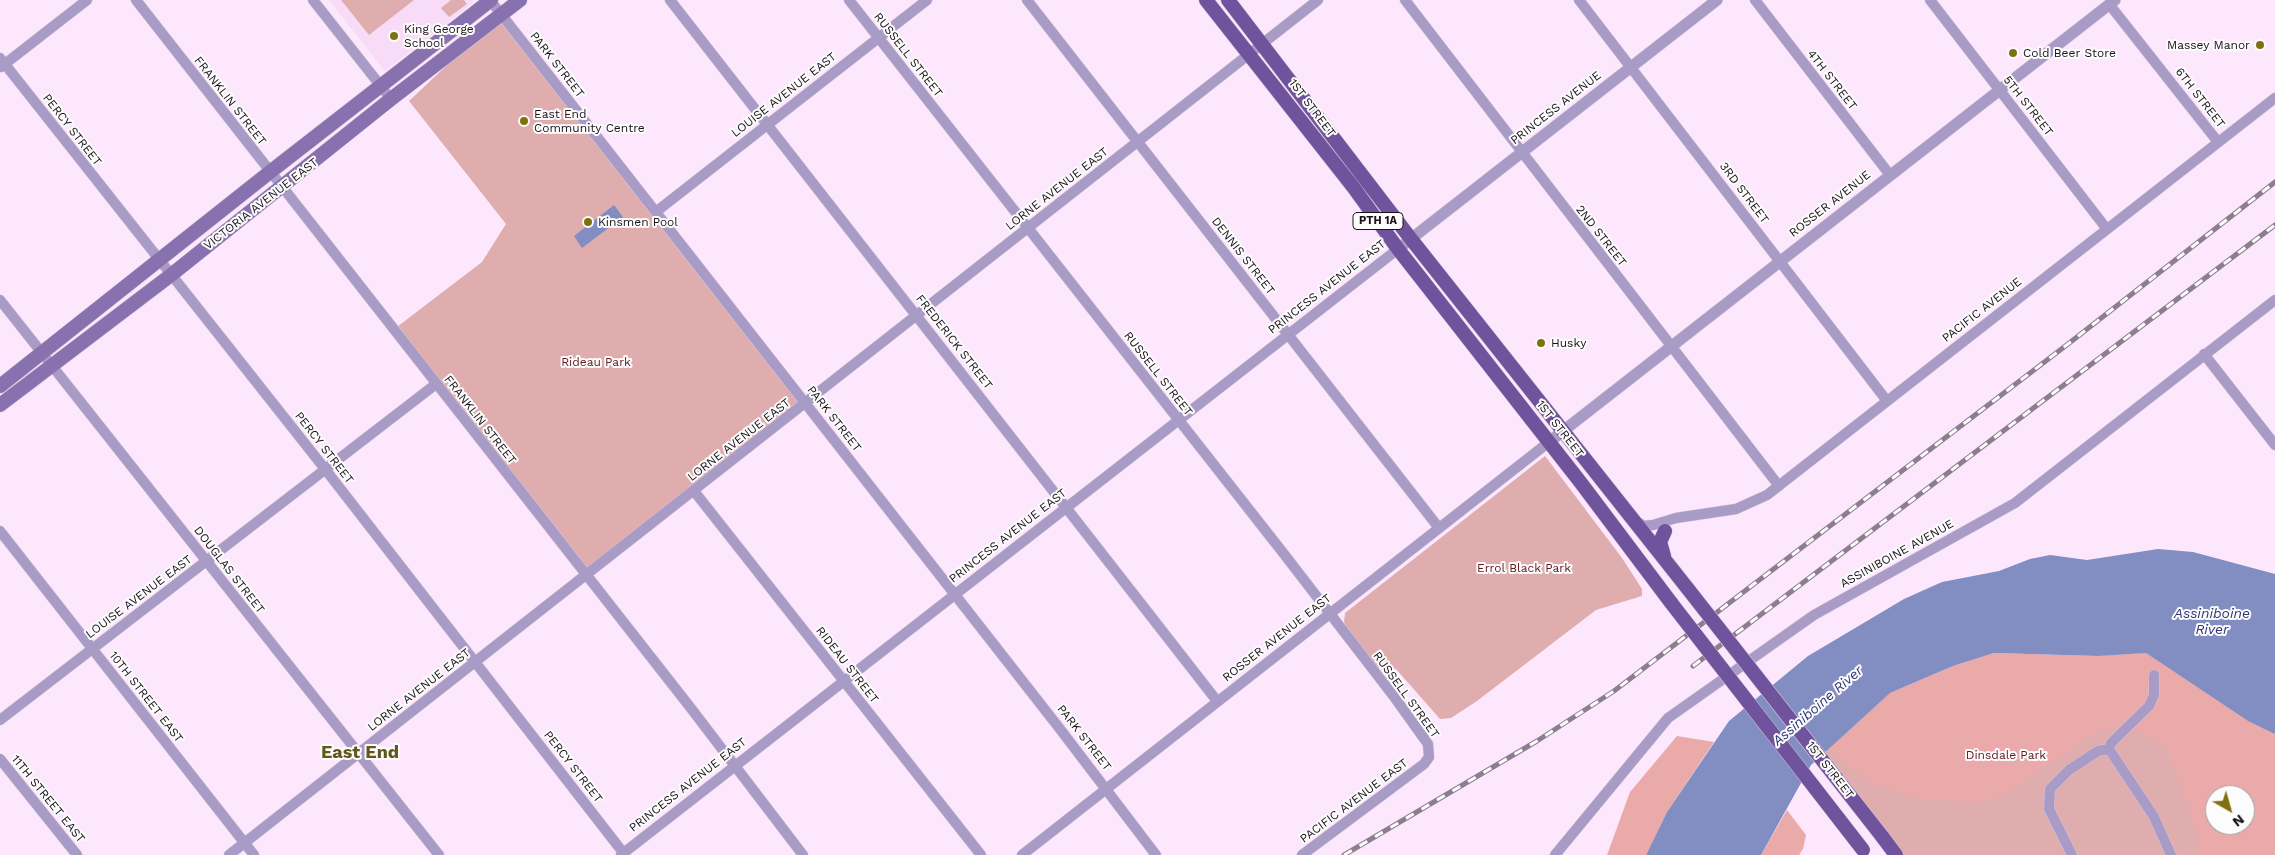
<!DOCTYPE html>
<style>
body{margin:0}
#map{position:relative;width:2275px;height:855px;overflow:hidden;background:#fde7fd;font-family:"Work Sans",sans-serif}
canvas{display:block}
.north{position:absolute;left:2205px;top:785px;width:50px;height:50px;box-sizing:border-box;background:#fcfcfc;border:1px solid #a19ea1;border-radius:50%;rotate:142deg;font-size:14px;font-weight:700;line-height:20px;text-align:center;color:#191219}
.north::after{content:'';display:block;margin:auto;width:18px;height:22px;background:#80700f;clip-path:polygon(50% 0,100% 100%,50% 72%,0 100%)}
</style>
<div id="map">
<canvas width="2275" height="855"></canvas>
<div class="north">N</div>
</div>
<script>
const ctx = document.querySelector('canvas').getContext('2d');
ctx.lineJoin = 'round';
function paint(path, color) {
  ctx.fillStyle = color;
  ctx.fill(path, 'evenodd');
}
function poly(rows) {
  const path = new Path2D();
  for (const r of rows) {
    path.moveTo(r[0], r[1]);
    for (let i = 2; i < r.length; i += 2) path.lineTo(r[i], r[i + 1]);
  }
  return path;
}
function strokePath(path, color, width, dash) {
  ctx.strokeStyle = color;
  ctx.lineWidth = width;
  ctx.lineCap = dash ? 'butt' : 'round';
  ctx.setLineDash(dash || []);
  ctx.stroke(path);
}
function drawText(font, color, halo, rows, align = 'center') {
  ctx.font = font + ' "Work Sans",sans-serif';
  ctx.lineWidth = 4;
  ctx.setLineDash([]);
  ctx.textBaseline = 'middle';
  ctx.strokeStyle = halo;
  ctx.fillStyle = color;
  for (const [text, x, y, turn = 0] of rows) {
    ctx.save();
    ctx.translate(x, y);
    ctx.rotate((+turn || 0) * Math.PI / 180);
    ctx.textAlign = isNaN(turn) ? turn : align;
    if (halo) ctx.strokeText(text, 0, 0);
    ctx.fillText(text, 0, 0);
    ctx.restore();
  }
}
paint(poly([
 [329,0,472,0,474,2,385,71]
]), '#f7dbf7');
paint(poly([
 [341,0,414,0,369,35],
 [451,0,464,0,467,4,449,17,441,8],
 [501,14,805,404,586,575,393,330,482,262,506,224,409,101],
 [1545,456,1622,558,1642,589,1642,596,1596,610,1477,701,1451,718,1440,719,1396,669,1386,667,1378,668,1347,628,1344,622,1345,613],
 [2146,653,2248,721,2275,733,2275,855,1899,855,1821,755,1890,693,2098,656],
 [2215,795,2245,795,2245,825,2215,825]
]), '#dfadad');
paint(poly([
 [1994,653,2098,656,2146,653,2248,721,2275,734,2275,855,2202,855,2190,809,2166,747,2123,725,2093,734,2003,796,1978,802,1921,799,1872,784,1828,749,1890,693,1953,666],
 [2215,795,2245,795,2245,825,2215,825],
 [1677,736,1714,742,1667,812,1646,855,1607,855,1630,792],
 [1787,810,1806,835,1803,849,1799,855,1761,855]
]), '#ebaaaa');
paint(poly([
 [614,205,623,217,582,248,574,236],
 [2158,549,2193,552,2275,574,2275,734,2248,721,2146,653,2098,656,1994,653,1953,666,1890,693,1811,765,1761,855,1646,855,1667,812,1729,721,1808,656,1904,599,1942,582,1999,571,2030,559,2050,555,2087,560]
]), '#828ec1');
const minor = poly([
 [136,0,690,707,803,855],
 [313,0,391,99],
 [490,0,1060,729,1156,855],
 [670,0,1217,701],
 [849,0,1284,554,1395,698,1428,744,1429,757,1424,764,1302,855],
 [1027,0,1439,528],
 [1405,0,1779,486],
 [1579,0,1887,401],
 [1755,0,1890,175],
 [1930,0,2106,228],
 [2109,4,2218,142],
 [0,58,325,469,625,855],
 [1,67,87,0],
 [657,211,927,0],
 [0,300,439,855],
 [2204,354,2275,445],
 [694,491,981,855],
 [1634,520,1644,526,1653,525,1676,518,1736,509,1767,495,2275,98],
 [0,531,254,855],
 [0,720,436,384],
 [2109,749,2111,743,2149,706,2154,695,2154,675],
 [0,759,77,855],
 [229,855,1318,0],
 [621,855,1398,249],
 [1022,855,1549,442],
 [1555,855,1668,718,1814,615,2015,503,2275,300],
 [2072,855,2049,809,2050,789,2069,770,2098,751,2109,749,2154,817,2171,855]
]);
const tertiary = poly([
 [1398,249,1717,0],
 [1549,442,2115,0]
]);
const secondary = poly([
 [0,386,270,172,491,0],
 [0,405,171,275,391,99,520,0]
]);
const primary = poly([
 [1206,0,1354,188,1398,249,1581,483,1672,604],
 [1228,0,1411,239,1688,589],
 [1664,556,1660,542,1665,531],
 [1881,835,1896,855]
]);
strokePath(minor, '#d9c5d9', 11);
strokePath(tertiary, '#d9c5d9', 12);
strokePath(secondary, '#d9c5d9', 15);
strokePath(primary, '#d9c5d9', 15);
strokePath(minor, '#a89bc5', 10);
strokePath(tertiary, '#a89bc5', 11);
strokePath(secondary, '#8771ae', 14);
strokePath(primary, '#6f539d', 14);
const rail = poly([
 [1693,666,2275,225],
 [1344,855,1537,741,1614,691,2068,344,2275,182]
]);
strokePath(rail, '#8c7e8c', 5);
strokePath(rail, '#fcfcfc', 3, [9]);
const primaryBridge = poly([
 [1688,589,1881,835],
 [1672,604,1863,850]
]);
strokePath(primaryBridge, '#d9c5d9', 15, []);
strokePath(primaryBridge, '#6f539d', 14);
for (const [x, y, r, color] of [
 [394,36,5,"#80700f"],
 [2260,45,5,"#80700f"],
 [2013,53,5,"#80700f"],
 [524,121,5,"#80700f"],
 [588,222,5,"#80700f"],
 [1541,343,5,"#80700f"]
]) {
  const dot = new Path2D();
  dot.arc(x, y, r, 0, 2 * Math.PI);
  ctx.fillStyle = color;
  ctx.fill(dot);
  strokePath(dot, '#fcfcfc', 2);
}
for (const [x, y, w] of [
 [1378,221,50]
]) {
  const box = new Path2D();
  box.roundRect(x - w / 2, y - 8.5, w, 17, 4);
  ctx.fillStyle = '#fcfcfc';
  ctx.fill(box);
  strokePath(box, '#191219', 1);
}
drawText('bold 11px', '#191219', null, [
 ["PTH 1A",1378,221]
]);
drawText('12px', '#191219', '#fcfcfc', [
 ["King George",404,29],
 ["School",404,43],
 ["Massey Manor",2250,45,"right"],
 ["Cold Beer Store",2023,53],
 ["East End",534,114],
 ["Community Centre",534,128],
 ["Kinsmen Pool",598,222],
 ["Husky",1551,343]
], 'left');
drawText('12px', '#191219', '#fcfcfc', [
 ["RUSSELL STREET",908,55,52],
 ["PARK STREET",557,65,52],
 ["4TH STREET",1832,80,52],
 ["LOUISE AVENUE EAST",784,95,-38],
 ["6TH STREET",2200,98,52],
 ["FRANKLIN STREET",230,101,52],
 ["5TH STREET",2028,106,52],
 ["1ST STREET",1312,108,53],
 ["PRINCESS AVENUE",1556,108,-38],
 ["PERCY STREET",72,130,52],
 ["LORNE AVENUE EAST",1057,189,-38],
 ["3RD STREET",1744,193,53],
 ["VICTORIA AVENUE EAST",261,204,-38],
 ["ROSSER AVENUE",1830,204,-38],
 ["2ND STREET",1601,236,52],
 ["DENNIS STREET",1243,256,52],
 ["PRINCESS AVENUE EAST",1327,287,-38],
 ["PACIFIC AVENUE",1982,310,-38],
 ["FREDERICK STREET",954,342,52],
 ["RUSSELL STREET",1158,374,52],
 ["PARK STREET",834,419,52],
 ["FRANKLIN STREET",480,420,52],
 ["1ST STREET",1560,429,52],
 ["LORNE AVENUE EAST",739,440,-38],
 ["PERCY STREET",324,448,52],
 ["PRINCESS AVENUE EAST",1008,536,-38],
 ["ASSINIBOINE AVENUE",1897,554,-29],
 ["DOUGLAS STREET",229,570,52],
 ["LOUISE AVENUE EAST",139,597,-37],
 ["ROSSER AVENUE EAST",1277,638,-38],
 ["RIDEAU STREET",847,665,52],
 ["LORNE AVENUE EAST",419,690,-38],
 ["RUSSELL STREET",1406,695,54],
 ["10TH STREET EAST",146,697,52],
 ["PARK STREET",1084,738,52],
 ["PERCY STREET",573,767,52],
 ["1ST STREET",1830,770,52],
 ["PRINCESS AVENUE EAST",688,785,-38],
 ["11TH STREET EAST",48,799,51],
 ["PACIFIC AVENUE EAST",1354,801,-37]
]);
drawText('12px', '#62161f', '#fcfcfc', [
 ["Rideau Park",596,362],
 ["Errol Black Park",1524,568],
 ["Dinsdale Park",2006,755]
]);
drawText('italic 14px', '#2d3776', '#fcfcfc', [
 ["Assiniboine",2212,614],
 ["River",2212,630],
 ["Assiniboine River",1818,706,-41]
]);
drawText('bold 18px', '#63581b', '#fcfcfc', [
 ["East End",360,753]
]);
</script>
